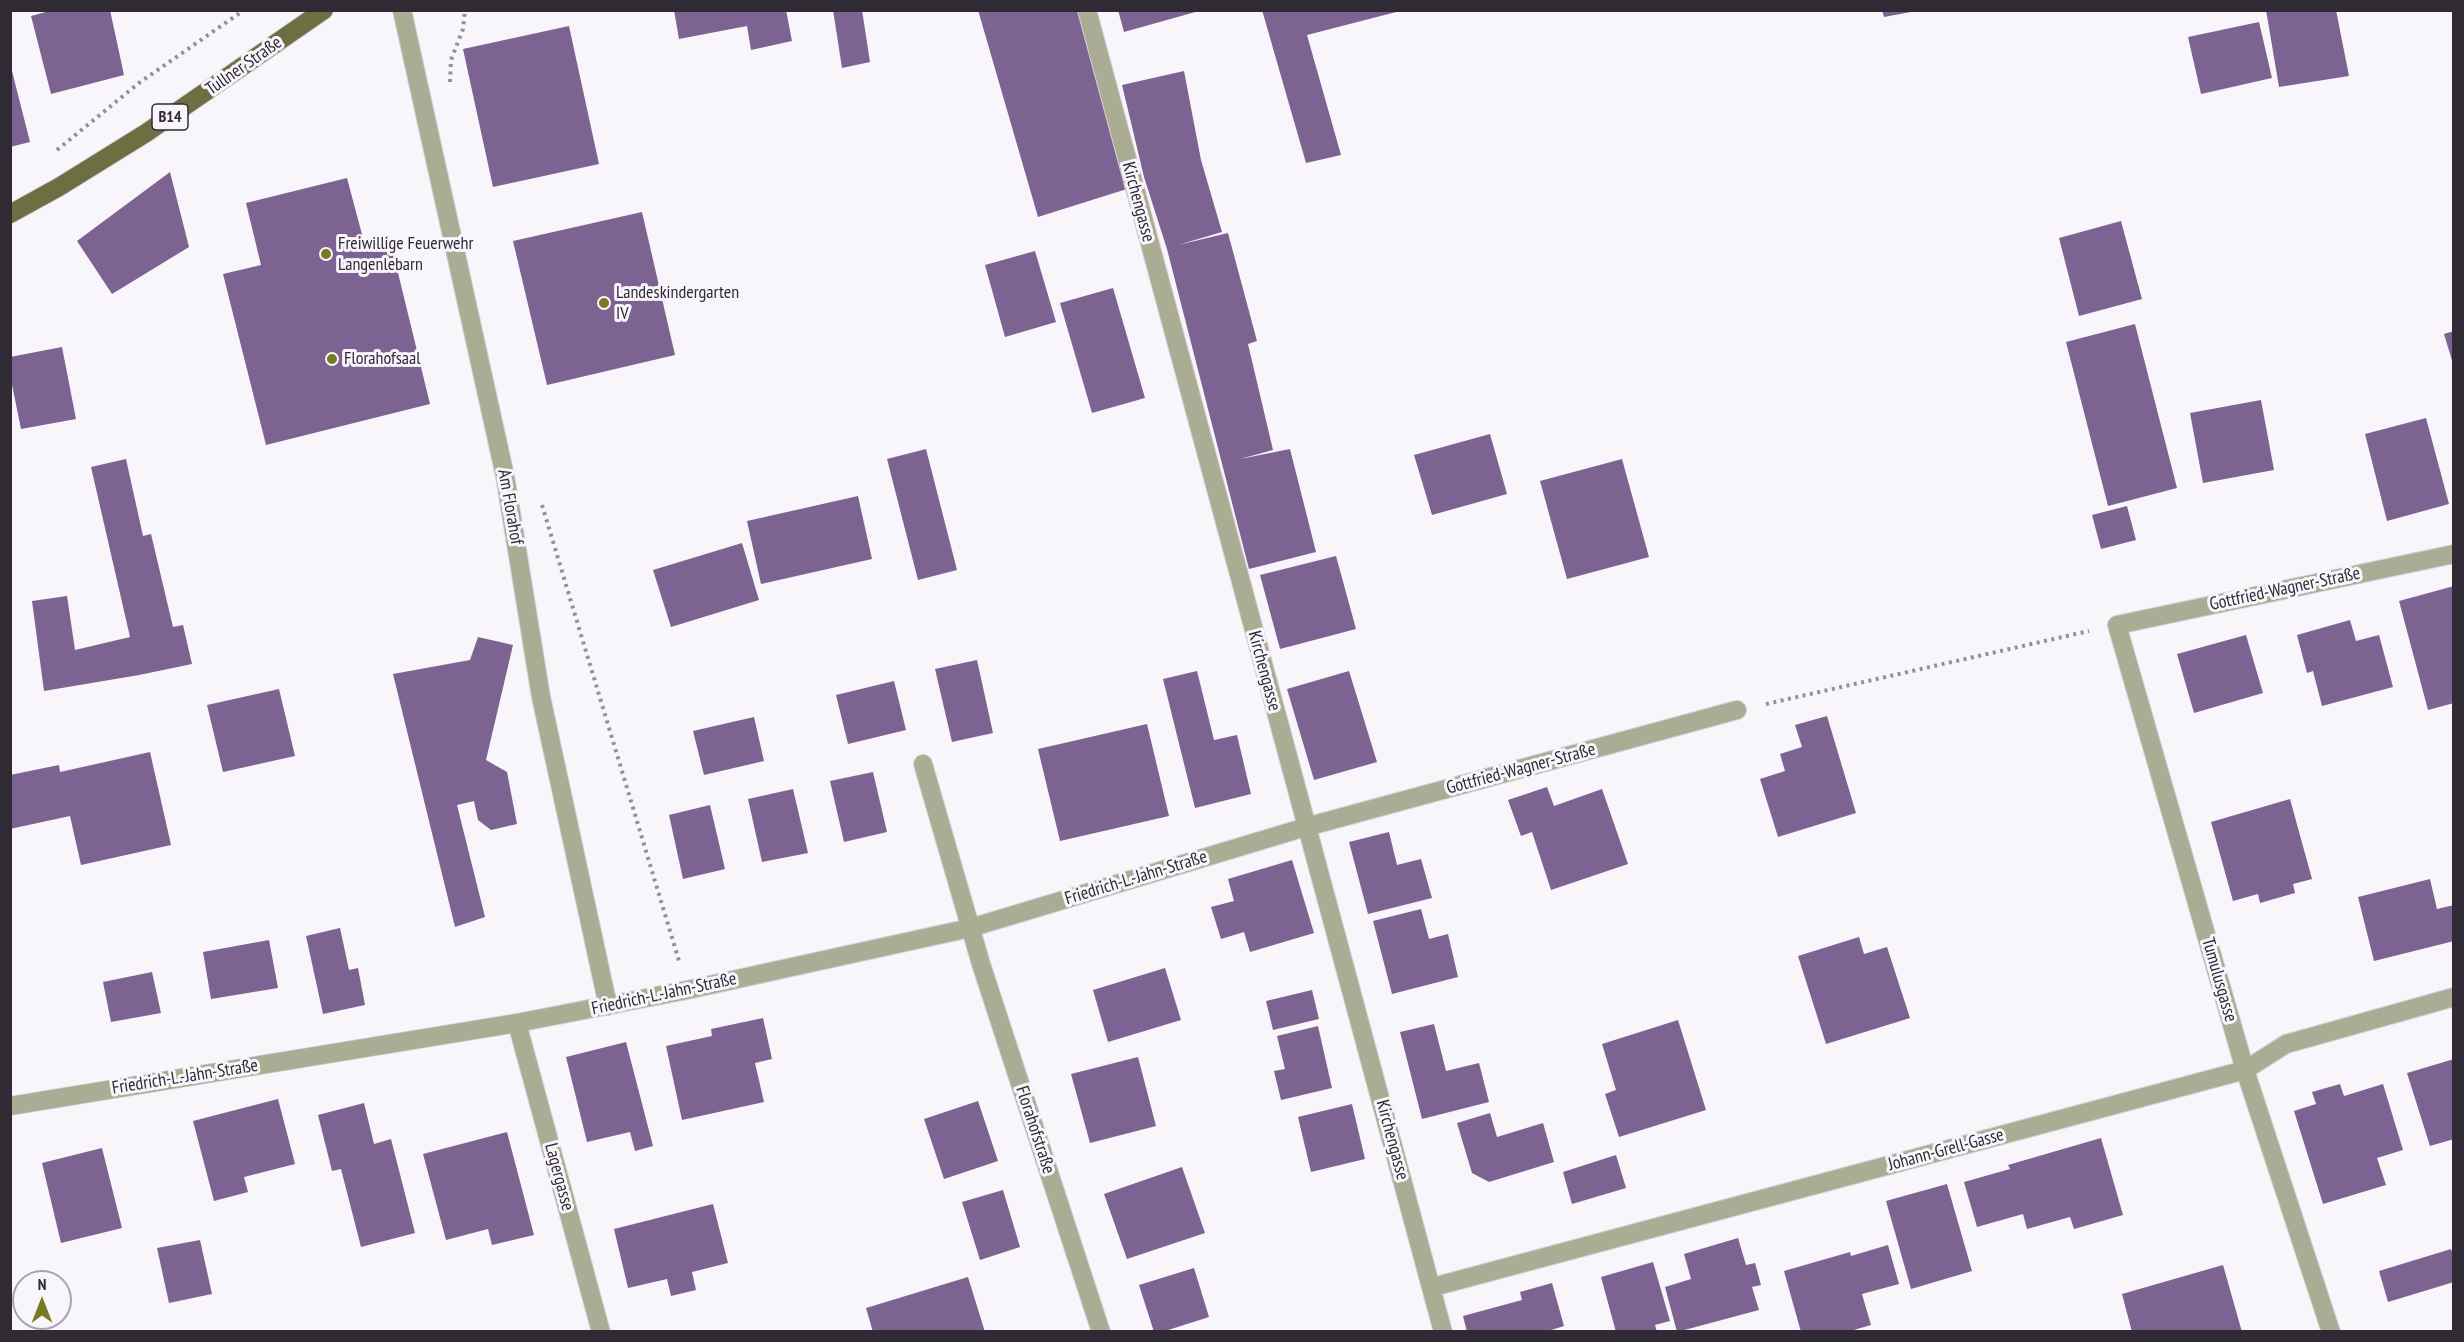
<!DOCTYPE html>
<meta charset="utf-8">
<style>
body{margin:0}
#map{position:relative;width:2464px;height:1342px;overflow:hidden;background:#f8f5fb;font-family:"PT Sans Narrow",sans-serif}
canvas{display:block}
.frame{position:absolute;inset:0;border:12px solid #302a35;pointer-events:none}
.north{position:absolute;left:12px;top:1270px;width:60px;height:60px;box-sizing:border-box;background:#f8f5fb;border:2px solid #a8a4ac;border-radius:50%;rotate:0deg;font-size:16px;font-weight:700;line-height:24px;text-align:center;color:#302a35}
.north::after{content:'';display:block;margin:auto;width:21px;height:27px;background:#777a23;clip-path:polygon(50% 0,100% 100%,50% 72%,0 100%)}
</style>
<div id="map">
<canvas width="2464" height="1342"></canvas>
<div class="frame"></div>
<div class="north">N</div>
</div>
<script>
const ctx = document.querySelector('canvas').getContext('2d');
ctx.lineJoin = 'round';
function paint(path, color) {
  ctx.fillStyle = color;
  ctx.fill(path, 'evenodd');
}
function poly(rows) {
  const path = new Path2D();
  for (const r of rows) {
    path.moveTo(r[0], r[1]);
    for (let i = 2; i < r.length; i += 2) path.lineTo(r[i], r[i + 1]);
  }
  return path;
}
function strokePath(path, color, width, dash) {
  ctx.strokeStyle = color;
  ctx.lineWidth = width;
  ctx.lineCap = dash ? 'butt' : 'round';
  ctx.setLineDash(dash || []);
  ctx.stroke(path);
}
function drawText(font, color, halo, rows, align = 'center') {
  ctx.font = font + ' "PT Sans Narrow",sans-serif';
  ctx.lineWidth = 6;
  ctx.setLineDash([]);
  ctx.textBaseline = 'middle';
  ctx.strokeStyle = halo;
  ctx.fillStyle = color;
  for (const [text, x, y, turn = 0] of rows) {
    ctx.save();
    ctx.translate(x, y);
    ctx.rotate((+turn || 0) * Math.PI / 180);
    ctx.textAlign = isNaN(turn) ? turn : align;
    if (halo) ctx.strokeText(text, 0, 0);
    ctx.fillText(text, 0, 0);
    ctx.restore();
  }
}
paint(poly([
 [53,10,110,10,124,75,51,94,31,16],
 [674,10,786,10,792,41,751,50,747,26,679,39],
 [833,10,862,10,870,62,842,68],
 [978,10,1079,10,1130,188,1038,217],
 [1118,10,1198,10,1199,11,1124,32],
 [1262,10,1404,10,1307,35,1341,155,1306,163],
 [1882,10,1911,10,1911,12,1884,17],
 [2266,10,2336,10,2349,76,2279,87],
 [2259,22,2272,78,2201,94,2188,37],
 [569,26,599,164,493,187,463,49],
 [10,63,30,142,10,147],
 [1184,71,1201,160,1222,232,1178,245,1228,233,1257,341,1248,344,1273,450,1240,459,1290,449,1316,552,1249,569,1167,249,1144,177,1122,85],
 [170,172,189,247,112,294,77,241],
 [347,178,364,242,389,236,430,404,266,445,223,274,261,265,246,203],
 [642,212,675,355,547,385,513,241],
 [2121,221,2142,299,2079,316,2059,238],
 [1035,251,1056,322,1005,337,985,265],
 [1113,288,1145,398,1092,413,1060,303],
 [2135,324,2177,488,2108,506,2066,342],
 [2454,331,2454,364,2453,364,2444,334],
 [62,347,76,419,21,429,10,375,10,357],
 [2261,400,2274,470,2203,483,2190,413],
 [2426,418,2449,504,2387,521,2365,434],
 [1490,434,1507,494,1432,515,1414,455],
 [926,449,957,570,918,580,887,459],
 [126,459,143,536,151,534,173,627,183,625,192,664,139,675,44,691,32,601,67,596,75,650,130,637,91,467],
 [1622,459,1649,557,1567,579,1540,481],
 [858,496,872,559,761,584,747,521],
 [2127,506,2136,540,2101,549,2092,515],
 [742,543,759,600,671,627,653,570],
 [1336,556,1356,629,1280,649,1260,575],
 [2454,586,2454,703,2428,710,2399,601],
 [2350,620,2356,641,2379,635,2393,687,2322,706,2313,671,2307,673,2297,635],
 [2246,635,2263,693,2194,713,2177,654],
 [478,637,513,645,486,760,507,772,517,824,491,830,478,820,474,801,457,805,485,917,455,927,393,674,470,660],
 [977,660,993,733,952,742,935,669],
 [1197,671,1214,740,1237,735,1251,794,1195,808,1163,679],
 [1349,671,1377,762,1314,780,1287,689],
 [894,681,906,730,848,744,836,695],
 [279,689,295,756,223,772,207,705],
 [1827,716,1856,813,1778,837,1760,779,1785,771,1780,754,1802,747,1795,725],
 [754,717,764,761,704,775,693,731],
 [1147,724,1169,816,1060,841,1038,749],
 [150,752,171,845,81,865,70,816,10,829,10,775,59,765,60,772],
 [873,772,887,832,844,842,830,781],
 [1547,787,1554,806,1602,789,1628,864,1551,890,1532,832,1521,836,1508,800],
 [793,789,808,853,762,862,748,799],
 [2290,799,2312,879,2293,884,2295,893,2260,903,2258,894,2233,901,2211,822],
 [710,805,725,869,683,879,669,815],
 [1389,832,1397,865,1421,859,1432,898,1368,914,1349,842],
 [1292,860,1314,933,1250,952,1244,932,1221,939,1211,907,1234,901,1228,879],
 [2430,879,2437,909,2454,905,2454,941,2374,961,2358,897],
 [1421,909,1429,939,1448,934,1458,977,1392,994,1373,921],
 [340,928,349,970,358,968,365,1005,323,1014,306,936],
 [1859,937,1864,954,1887,947,1910,1018,1826,1044,1798,956],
 [269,940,278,988,211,999,203,952],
 [1165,968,1181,1020,1108,1042,1093,990],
 [152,972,161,1013,111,1022,103,982],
 [1312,990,1319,1019,1273,1030,1266,1001],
 [763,1018,772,1059,755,1063,764,1102,682,1120,666,1046,712,1036,711,1029],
 [1678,1020,1706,1110,1619,1137,1605,1094,1616,1090,1602,1044],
 [1434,1024,1446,1071,1479,1063,1489,1102,1422,1119,1400,1032],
 [1318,1026,1332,1088,1281,1100,1274,1071,1285,1069,1277,1036],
 [626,1042,653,1146,635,1151,630,1132,587,1142,566,1057],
 [1138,1057,1156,1126,1090,1143,1071,1074],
 [2454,1059,2454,1139,2430,1146,2407,1073],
 [2340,1084,2344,1096,2383,1084,2403,1150,2377,1158,2386,1185,2323,1204,2294,1111,2316,1104,2312,1092],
 [278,1099,295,1164,244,1177,248,1192,214,1201,193,1121],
 [978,1101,998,1161,944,1179,924,1119],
 [364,1103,374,1144,391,1139,415,1233,361,1247,341,1169,332,1171,318,1115],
 [1352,1104,1365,1159,1311,1172,1298,1117],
 [1490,1113,1497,1137,1543,1123,1554,1162,1489,1182,1472,1173,1457,1123],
 [507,1132,534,1235,492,1245,488,1229,446,1240,423,1154],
 [2101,1138,2123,1215,2074,1229,2070,1217,2027,1229,2023,1214,1977,1227,1964,1182,2010,1169,2008,1165],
 [102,1148,122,1228,61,1243,42,1163],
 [1616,1155,1626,1188,1572,1204,1563,1172],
 [1182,1167,1205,1233,1127,1259,1104,1194],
 [1947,1184,1972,1271,1911,1289,1886,1201],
 [1003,1190,1020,1247,980,1260,962,1202],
 [713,1204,728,1263,692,1272,696,1290,671,1296,667,1279,628,1288,614,1229],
 [1738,1238,1746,1265,1755,1263,1761,1285,1752,1287,1759,1310,1677,1332,1665,1287,1691,1279,1684,1254],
 [200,1240,212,1294,169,1303,157,1248],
 [1888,1245,1899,1284,1862,1294,1871,1325,1847,1332,1801,1332,1784,1271,1850,1252,1851,1256],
 [2451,1249,2454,1257,2454,1282,2388,1302,2379,1271],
 [1653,1262,1670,1321,1655,1325,1657,1332,1616,1332,1601,1277],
 [2223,1265,2242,1332,2132,1332,2122,1294],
 [1194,1268,1209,1317,1162,1332,1154,1332,1139,1285],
 [968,1277,985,1332,873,1332,866,1308],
 [1552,1283,1564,1326,1545,1332,1467,1332,1463,1316,1522,1300,1520,1292]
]), '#7d6391');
const minor = poly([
 [402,10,505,476,541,697,608,1006],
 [1087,10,1443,1332],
 [923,764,981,964,1101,1332],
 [517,1023,601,1332],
 [10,1106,517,1023,687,990,970,928,1306,827,1737,710],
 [1433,1287,2245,1070,2286,1044,2454,997],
 [2331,1332,2245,1070,2117,625,2454,554]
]);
const major = poly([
 [10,214,59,187,146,133,324,10]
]);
strokePath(minor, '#d4d0d7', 20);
strokePath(major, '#d4d0d7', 20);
strokePath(poly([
 [450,82,451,60,463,29,465,10],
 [57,150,139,83,244,10],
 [542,505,679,961],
 [1766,704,2089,631]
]), '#949098', 4, [3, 4.5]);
strokePath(minor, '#aaad94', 18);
strokePath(major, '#6c6f42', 18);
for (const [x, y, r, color] of [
 [326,254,6,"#777a23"],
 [604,303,6,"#777a23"],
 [332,359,6,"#777a23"]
]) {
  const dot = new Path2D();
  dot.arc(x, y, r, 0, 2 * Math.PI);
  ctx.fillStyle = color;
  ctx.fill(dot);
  strokePath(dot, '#f8f5fb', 2);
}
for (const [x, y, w] of [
 [170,117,36]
]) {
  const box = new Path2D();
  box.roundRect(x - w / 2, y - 13, w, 26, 4.5);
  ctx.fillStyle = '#f8f5fb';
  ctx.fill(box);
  strokePath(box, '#302a35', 1.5);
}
drawText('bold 16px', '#302a35', null, [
 ["B14",170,117]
]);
drawText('18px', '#302a35', '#f8f5fb', [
 ["Tullner Straße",244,66,-35],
 ["Kirchengasse",1138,202,75],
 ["Am Florahof",510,507,80],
 ["Gottfried-Wagner-Straße",2285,589,-12],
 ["Kirchengasse",1264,671,75],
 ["Gottfried-Wagner-Straße",1521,769,-15],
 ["Friedrich-L.-Jahn-Straße",1136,878,-17],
 ["Tumulusgasse",2219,980,74],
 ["Friedrich-L.-Jahn-Straße",664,994,-12],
 ["Friedrich-L.-Jahn-Straße",185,1077,-9],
 ["Florahofstraße",1035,1130,72],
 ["Kirchengasse",1392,1140,75],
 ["Johann-Grell-Gasse",1946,1150,-15],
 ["Lagergasse",559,1177,75]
]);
drawText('18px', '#302a35', '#f8f5fb', [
 ["Freiwillige Feuerwehr",338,244],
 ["Langenlebarn",338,265],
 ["Landeskindergarten",616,293],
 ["IV",616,314],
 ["Florahofsaal",344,359]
], 'left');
</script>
